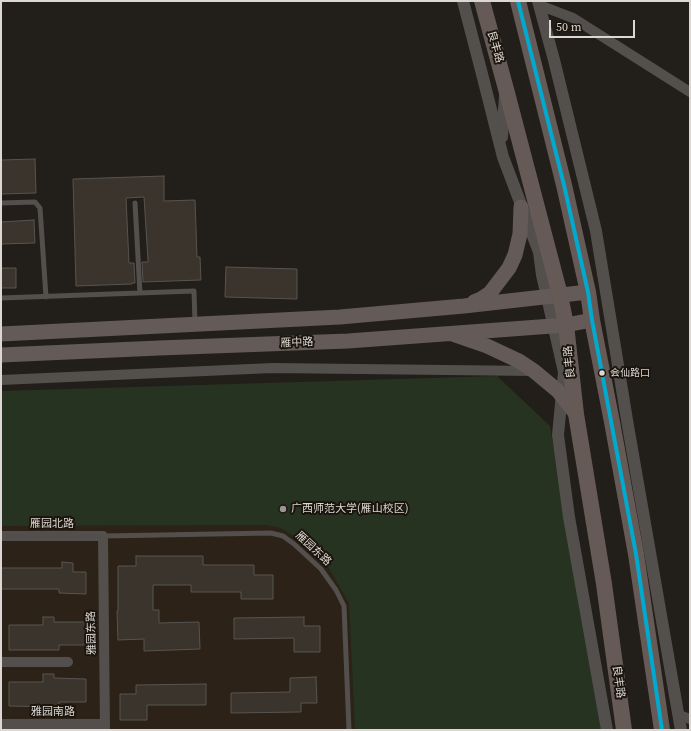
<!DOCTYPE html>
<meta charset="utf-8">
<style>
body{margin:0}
#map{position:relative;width:691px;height:731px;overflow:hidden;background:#221e1a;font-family:"Source Serif 4",serif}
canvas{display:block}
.frame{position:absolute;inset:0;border:2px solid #dcd7d2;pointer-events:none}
.scale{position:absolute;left:549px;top:20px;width:86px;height:18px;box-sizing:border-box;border:2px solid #dcd7d2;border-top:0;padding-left:5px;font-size:12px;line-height:14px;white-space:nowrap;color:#dcd7d2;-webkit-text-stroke:3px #1b150e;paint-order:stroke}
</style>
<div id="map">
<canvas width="691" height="731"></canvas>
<div class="frame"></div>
<div class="scale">50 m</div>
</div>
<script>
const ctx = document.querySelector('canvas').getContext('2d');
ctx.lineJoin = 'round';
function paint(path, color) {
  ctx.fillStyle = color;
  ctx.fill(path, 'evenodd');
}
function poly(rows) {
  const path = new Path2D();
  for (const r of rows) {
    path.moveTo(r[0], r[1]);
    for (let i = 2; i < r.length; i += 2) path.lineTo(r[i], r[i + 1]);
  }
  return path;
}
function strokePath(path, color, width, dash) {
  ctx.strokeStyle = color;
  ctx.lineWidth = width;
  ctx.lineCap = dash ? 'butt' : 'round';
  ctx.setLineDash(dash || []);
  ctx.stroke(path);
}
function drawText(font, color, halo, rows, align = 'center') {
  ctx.font = font + ' "Source Serif 4","Noto Sans SC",serif';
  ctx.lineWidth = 4;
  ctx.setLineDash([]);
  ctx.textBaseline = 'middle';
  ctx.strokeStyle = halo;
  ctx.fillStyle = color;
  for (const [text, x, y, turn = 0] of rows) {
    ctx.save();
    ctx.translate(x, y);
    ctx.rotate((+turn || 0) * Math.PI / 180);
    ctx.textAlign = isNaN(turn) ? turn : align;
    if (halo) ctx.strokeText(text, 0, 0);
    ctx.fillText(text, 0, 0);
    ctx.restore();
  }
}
paint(poly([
 [497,376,550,426,601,730,1,730,1,391]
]), '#2c2217');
paint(poly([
 [497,376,550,426,579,593,601,730,355,730,349,603,324,560,310,547,281,528,265,525,1,526,1,391]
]), '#253320');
const building = poly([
 [35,159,36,193,1,194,1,160,35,159],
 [164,176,164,201,195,200,197,257,200,257,201,280,143,282,142,262,148,262,148,260,144,197,126,198,129,263,134,263,135,283,132,283,132,284,76,286,73,179,164,176],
 [34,220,35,243,1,244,1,222,34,220],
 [226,267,297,269,297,299,225,297,226,267],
 [1,268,16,268,16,288,1,288,1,268],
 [136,556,203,556,203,565,254,565,254,575,273,575,273,599,241,599,241,592,191,592,191,585,153,585,153,610,159,610,159,623,199,622,200,649,144,651,144,639,118,640,117,611,118,611,118,566,136,566,136,556],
 [62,562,73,563,73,572,86,572,86,594,59,593,59,589,1,589,1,568,62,568,62,562],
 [43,617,54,617,54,622,86,622,86,645,59,645,59,650,9,650,9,625,43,625,43,617],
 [304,617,304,626,320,626,320,652,294,652,294,638,234,639,234,618,304,617],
 [43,674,54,674,54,678,86,679,86,702,59,702,59,707,9,706,9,682,43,682,43,674],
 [316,677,317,703,301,703,301,712,231,713,231,693,290,692,290,678,316,677],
 [206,684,206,705,147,705,147,720,120,720,120,694,136,694,136,685,206,684]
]);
paint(building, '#3b342c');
strokePath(building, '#575450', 1);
strokePath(poly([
 [1,203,35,202,40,208,46,297],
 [135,203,140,293],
 [1,298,194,291,195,323],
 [103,536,271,533,283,536,294,544,321,569,336,590,344,606,349,730]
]), '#534f4c', 5);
strokePath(poly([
 [539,5,573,18,690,92],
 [1,380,273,368,533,371],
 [1,536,103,536,105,730],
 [1,662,68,662],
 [679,715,690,719],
 [1,724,105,724]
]), '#534f4c', 10);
strokePath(poly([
 [463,1,482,74,503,157,539,252,542,275,564,372,558,435,569,517,607,730],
 [538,1,554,60,596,231,628,426,681,730],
 [502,137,505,96]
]), '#534f4c', 12);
strokePath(poly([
 [474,302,481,299,490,293,509,268,515,255,520,234,521,207],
 [1,334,340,317,464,306,588,292],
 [455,335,487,346,519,361,534,371,558,391,576,414],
 [1,355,159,348,348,341,566,325,592,320]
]), '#645a57', 15);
strokePath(poly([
 [482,1,506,89,560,295,566,325,576,414,604,584,624,730],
 [518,1,564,185,588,292,592,320,612,422,636,554,662,730]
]), '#665a57', 16);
strokePath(poly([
 [518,1,564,185,588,292,592,320,636,554,662,730]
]), '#00a9ce', 4);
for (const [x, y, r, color] of [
 [602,373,3.5,"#dcd7d2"],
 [283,509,4,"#9b9692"]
]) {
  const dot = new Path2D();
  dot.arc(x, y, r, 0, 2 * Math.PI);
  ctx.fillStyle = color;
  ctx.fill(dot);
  strokePath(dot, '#1b150e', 1.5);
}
drawText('10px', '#dcd7d2', '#1b150e', [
 ["会仙路口",610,373]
], 'left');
drawText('11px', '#dcd7d2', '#1b150e', [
 ["良丰路",495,47,74],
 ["雁中路",297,343,-2],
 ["良丰路",570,362,-96],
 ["雁园北路",52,524],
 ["雁园东路",313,549,43],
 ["雅园东路",92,633,-91],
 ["良丰路",618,682,82],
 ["雅园南路",53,712]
]);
drawText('11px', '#dcd7d2', '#1b150e', [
 ["广西师范大学(雁山校区)",291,509]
], 'left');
</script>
